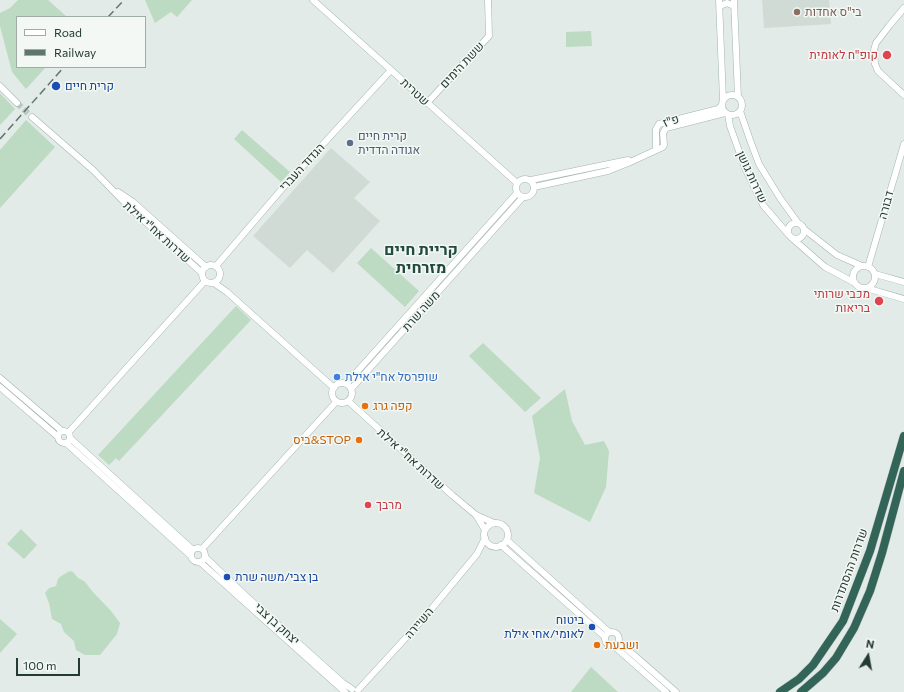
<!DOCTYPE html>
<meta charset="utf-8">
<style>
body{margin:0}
#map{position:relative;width:904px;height:692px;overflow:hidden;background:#e2ebe7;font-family:Commissioner,sans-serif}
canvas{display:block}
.legend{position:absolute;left:16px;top:16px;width:130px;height:52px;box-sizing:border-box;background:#f3f8f5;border:1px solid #a0aca7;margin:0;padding:5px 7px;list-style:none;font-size:12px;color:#243b33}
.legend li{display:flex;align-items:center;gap:8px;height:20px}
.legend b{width:20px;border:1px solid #a0aca7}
.north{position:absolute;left:848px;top:636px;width:40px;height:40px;-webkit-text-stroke:3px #f3f8f5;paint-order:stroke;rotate:11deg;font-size:11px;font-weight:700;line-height:16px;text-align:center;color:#243b33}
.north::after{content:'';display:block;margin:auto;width:14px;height:18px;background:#243b33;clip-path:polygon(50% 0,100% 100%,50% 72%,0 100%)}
.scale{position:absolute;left:16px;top:658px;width:64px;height:18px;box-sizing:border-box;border:2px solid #243b33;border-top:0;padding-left:5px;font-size:12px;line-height:14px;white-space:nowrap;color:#243b33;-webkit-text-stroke:3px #f3f8f5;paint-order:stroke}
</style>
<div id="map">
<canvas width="904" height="692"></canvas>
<ul class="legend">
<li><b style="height:5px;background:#fff"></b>Road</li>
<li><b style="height:5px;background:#5e766e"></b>Railway</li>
</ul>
<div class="north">N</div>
<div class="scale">100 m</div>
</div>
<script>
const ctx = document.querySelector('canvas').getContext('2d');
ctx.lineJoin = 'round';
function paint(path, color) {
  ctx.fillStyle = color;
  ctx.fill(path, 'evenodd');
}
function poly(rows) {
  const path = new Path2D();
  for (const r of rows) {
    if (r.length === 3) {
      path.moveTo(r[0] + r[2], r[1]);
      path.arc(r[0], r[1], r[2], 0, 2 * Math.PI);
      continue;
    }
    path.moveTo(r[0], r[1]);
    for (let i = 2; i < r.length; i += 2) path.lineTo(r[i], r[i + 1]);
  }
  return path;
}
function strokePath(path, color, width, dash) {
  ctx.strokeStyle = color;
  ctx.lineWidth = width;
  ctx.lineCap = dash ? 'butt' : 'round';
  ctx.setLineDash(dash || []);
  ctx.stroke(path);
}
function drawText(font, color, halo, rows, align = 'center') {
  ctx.font = font + ' Commissioner,Heebo,sans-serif';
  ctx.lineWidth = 3;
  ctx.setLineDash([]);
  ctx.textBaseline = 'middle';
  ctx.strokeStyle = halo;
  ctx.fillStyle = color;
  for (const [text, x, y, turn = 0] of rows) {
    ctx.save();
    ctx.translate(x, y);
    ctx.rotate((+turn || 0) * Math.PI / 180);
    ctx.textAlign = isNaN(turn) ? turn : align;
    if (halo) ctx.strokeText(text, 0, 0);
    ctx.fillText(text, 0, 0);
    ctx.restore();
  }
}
paint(poly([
 [762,0,829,0,831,24,764,28],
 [331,148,370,182,354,198,380,221,333,273,307,250,290,268,253,236]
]), '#d1dbd6');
paint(poly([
 [18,0,48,0,67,17,17,17,17,67,46,67,26,89,12,72,0,26,0,13,10,8],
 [145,0,192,0,177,17,171,12,155,23],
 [591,31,592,46,566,47,566,32],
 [0,93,15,109,0,125],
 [26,120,55,147,0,208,0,150],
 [242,130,290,172,281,182,234,139],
 [371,248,419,291,405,307,357,263],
 [236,306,251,320,119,461,116,458,109,465,98,455],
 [483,343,541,398,525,412,469,356],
 [565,389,572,421,585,445,604,441,609,451,606,487,590,522,534,493,540,458,532,416],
 [21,529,37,545,24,559,7,544],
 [70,571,73,572,78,578,84,581,86,583,92,591,111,611,120,623,117,634,100,655,85,655,76,650,74,641,64,632,61,624,52,619,49,603,45,593,49,588,56,586,58,579,61,576],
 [0,619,17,634,0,653],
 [591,667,618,692,571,692]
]), '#bddac3');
strokePath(poly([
 [17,103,32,117]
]), '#bcc8c3', 6, [6, 3]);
const secondary = poly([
 [313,0,517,183],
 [719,0,723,100],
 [734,0,738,97],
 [720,6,727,3,734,6],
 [904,8,889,26,876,43,874,50,875,64,878,71,904,95],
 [0,86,17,103],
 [732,105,10],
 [427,103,489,36,488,0],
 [740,111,750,140,759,164,780,198,798,223],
 [728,114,730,126,745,168,763,205,788,234],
 [32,117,93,170,129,207,202,273],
 [656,150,656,129,659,124,718,109,722,105],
 [525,188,9],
 [531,180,628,160],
 [534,187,608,171,628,163,663,147,664,145,663,133,666,128,725,113],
 [118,192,133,202,206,267],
 [796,231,8],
 [804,229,837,255,862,266],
 [793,239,825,267,855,283],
 [211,274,9],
 [216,266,281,190,391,70],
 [864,277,11],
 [868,267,904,144],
 [875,274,904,282],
 [214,283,227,292,334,388],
 [866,288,904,299],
 [0,378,62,431],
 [342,393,10],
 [346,384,517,193],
 [0,387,57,436],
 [351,389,523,197],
 [348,401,452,495,476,515,494,523],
 [64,437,6],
 [68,433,205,281],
 [70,438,193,550],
 [66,443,191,556],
 [476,515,485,530],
 [496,535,12],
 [507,540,609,632],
 [501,545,605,637],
 [198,555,7],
 [202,549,336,402],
 [205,557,246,596,343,683,352,689],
 [200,562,345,692],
 [612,639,7],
 [619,642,676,692],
 [614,646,666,692],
 [358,690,424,618,477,554,485,538]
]);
const highway = poly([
 [780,692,799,679,813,665,843,621,870,551,904,436],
 [801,692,823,673,836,658,854,628,870,591,882,553,904,471]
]);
strokePath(secondary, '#a2b6ae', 7);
strokePath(highway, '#c2c8c6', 9);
strokePath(secondary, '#fff', 6);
strokePath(highway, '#326457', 8);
strokePath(poly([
 [108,17,124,0],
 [0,139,64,67]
]), '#5e766e', 1.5, [8, 4]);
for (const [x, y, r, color] of [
 [797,12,4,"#8d6e63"],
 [887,55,5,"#e0444e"],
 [56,86,5,"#1a4fb4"],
 [350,143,4,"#5c6f8a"],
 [879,301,5,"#e0444e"],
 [337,377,4,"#3f7fe0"],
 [365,406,4,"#e8710a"],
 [359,440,4,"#e8710a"],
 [368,505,4,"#e0444e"],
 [227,577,4,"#1a4fb4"],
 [592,627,4,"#1a4fb4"],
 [597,645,4,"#e8710a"]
]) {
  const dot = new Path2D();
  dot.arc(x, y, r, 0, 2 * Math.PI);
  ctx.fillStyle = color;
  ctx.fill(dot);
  strokePath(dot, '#f3f8f5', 1.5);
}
drawText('12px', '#785e54', '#f3f8f5', [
 ["בי\"ס אחדות",805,12]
], 'left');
drawText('12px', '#be3a42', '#f3f8f5', [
 ["קופ\"ח לאומית",878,55],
 ["מכבי שרותי",870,294],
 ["בריאות",870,308],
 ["מרבך",376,505,"left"]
], 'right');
drawText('12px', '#243b33', '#f3f8f5', [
 ["ששת הימים",462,65,-47],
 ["שטרית",415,92,42],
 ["פ\"ז",671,121,-18],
 ["הגדוד העברי",302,167,-47],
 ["שדרות גושן",752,177,65],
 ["דבורה",886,205,-75],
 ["שדרות אח\"י אילת",157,232,42],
 ["משה שרת",421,311,-48],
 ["שדרות אח\"י אילת",411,459,42],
 ["שדרות ההסתדרות",849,570,-70],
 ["השיירה",419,623,-49],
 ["יצחק בן צבי",277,624,42]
]);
drawText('12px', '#164399', '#f3f8f5', [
 ["קרית חיים",65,86],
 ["בן צבי/משה שרת",235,577],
 ["ביטוח",584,620,"right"],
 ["לאומי/אחי אילת",584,634,"right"]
], 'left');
drawText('12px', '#4e5e75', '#f3f8f5', [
 ["קרית חיים",358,136],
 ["אגודה הדדית",358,150]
], 'left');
drawText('12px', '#366cbe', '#f3f8f5', [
 ["שופרסל אח\"י אילת",345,377]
], 'left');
drawText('12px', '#c56008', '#f3f8f5', [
 ["קפה גרג",373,406],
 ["ביס&STOP",351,440,"right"],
 ["ושבעת",605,645]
], 'left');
drawText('bold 16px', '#224b3e', '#f3f8f5', [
 ["קריית חיים",421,250],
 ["מזרחית",421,268]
]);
</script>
